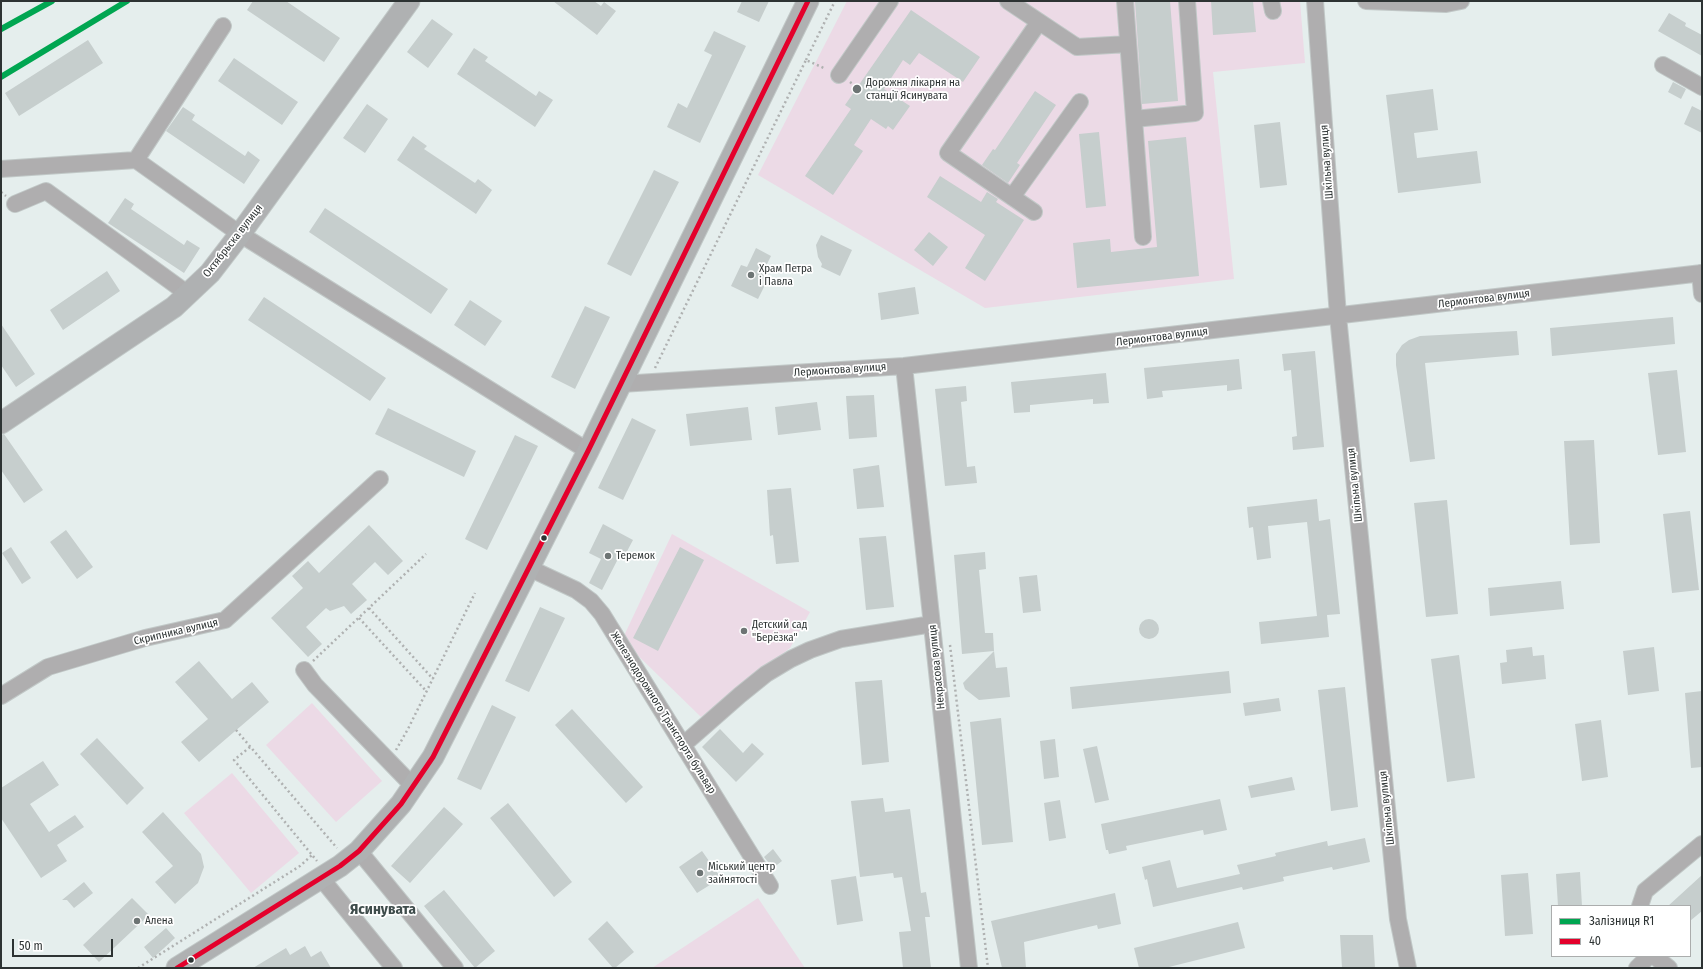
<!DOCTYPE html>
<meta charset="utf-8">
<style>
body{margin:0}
#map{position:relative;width:1703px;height:969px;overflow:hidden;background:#e5eeed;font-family:"Fira Sans Condensed",sans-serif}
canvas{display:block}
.frame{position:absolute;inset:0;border:2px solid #2d3333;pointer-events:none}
.legend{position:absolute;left:1551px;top:905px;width:140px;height:52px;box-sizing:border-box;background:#fff;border:1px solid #abadad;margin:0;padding:5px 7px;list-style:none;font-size:12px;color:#2d3333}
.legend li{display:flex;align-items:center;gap:8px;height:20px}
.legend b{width:20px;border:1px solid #abadad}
.scale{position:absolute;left:12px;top:939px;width:101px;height:18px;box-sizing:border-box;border:2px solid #2d3333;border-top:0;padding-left:5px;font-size:12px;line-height:14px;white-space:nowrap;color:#2d3333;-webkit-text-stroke:3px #fff;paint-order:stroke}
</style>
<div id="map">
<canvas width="1703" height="969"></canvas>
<div class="frame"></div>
<ul class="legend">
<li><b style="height:5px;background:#00a651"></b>Залізниця R1</li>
<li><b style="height:5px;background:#e4002b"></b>40</li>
</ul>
<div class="scale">50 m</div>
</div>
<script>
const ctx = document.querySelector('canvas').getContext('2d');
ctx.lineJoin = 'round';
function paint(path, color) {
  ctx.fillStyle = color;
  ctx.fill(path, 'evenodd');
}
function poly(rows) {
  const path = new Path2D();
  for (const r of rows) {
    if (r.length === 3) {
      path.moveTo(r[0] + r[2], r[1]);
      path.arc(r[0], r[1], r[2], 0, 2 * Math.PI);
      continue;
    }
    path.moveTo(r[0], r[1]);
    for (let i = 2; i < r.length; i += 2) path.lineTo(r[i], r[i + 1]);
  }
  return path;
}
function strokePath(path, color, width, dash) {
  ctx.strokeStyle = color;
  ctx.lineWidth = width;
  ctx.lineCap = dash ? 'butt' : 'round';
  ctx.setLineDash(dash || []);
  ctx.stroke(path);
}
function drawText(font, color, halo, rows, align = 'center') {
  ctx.font = font + ' "Fira Sans Condensed",sans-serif';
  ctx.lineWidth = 3.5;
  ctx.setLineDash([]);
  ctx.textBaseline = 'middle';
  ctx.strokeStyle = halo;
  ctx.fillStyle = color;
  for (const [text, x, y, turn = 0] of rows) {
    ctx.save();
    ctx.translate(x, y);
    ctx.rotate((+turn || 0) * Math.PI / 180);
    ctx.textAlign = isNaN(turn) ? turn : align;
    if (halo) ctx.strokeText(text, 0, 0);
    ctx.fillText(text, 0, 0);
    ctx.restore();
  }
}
paint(poly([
 [847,1,1300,1,1305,63,1213,72,1234,279,985,308,758,175],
 [672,534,810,612,790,648,701,717,622,640],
 [312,703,382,781,336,822,266,745],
 [232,773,299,853,251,893,184,813],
 [758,898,805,968,652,968]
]), '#ecdae6');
paint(poly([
 [253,1,286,1,340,38,324,62,247,10],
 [553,1,594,1,601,6,604,2,616,11,597,35],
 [742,1,769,1,759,22,737,12],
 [1135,1,1170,1,1178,101,1142,104],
 [1211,1,1253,1,1256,32,1213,35],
 [911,10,980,57,963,82,919,53,910,65,903,60,884,89,910,106,893,130,888,126,886,129,871,119,854,145,863,151,833,195,805,176,851,109,845,105],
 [1669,13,1686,23,1685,26,1702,35,1702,56,1658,31],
 [432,19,453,34,428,68,407,52],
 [714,31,746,46,700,143,667,127,678,103,687,108,712,55,704,51],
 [88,40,103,63,19,116,5,93],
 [474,48,488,57,485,61,536,96,539,91,553,100,535,127,457,74],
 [234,58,298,102,282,125,218,81],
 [1673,82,1686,89,1681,99,1668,92],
 [1433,89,1438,130,1414,133,1417,158,1477,151,1481,183,1398,193,1386,95],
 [1035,91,1056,105,1017,163,1020,165,1008,183,982,165,993,149,995,150],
 [367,104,388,119,365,153,343,138],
 [1692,106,1702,111,1702,133,1684,124],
 [183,107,195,115,192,120,245,156,248,151,260,160,244,184,166,131],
 [1280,122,1287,185,1260,188,1254,125],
 [1099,132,1106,206,1086,208,1079,134],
 [413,136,427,146,424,149,475,183,478,179,492,190,476,214,397,160],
 [1186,137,1199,276,1077,288,1073,243,1110,239,1111,252,1157,247,1148,141],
 [654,170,679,182,631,276,607,264],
 [940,176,981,202,987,192,998,199,996,202,1024,220,985,281,965,268,985,235,927,197],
 [125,198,134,204,131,209,184,245,187,240,200,248,184,273,108,223],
 [325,208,448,289,431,314,309,232],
 [929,232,948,247,933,266,914,250],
 [821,235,852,250,840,276,821,267,822,264,818,257,816,245],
 [756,248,771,256,762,274,769,277,758,299,731,286,741,265,747,267],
 [107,271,120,291,63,330,50,310],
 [915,287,919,314,881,320,878,293],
 [264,297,386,378,370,401,248,320],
 [470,300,502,321,485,346,454,325],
 [585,306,610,317,575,389,551,377],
 [1673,317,1675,344,1552,356,1550,328],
 [1,324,35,374,16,387,1,365],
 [1517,331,1519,355,1425,363,1435,459,1410,462,1396,365,1396,354,1402,345,1409,340,1420,336],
 [1315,351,1324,447,1293,450,1292,437,1297,436,1291,370,1284,371,1282,354],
 [1239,359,1242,389,1227,391,1227,385,1162,391,1163,397,1147,399,1144,368],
 [1677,370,1686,452,1658,455,1648,373],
 [1106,373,1109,403,1093,404,1093,399,1030,405,1030,412,1014,413,1011,382],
 [966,386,967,401,961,402,967,467,975,466,977,483,945,486,935,389],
 [874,395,877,437,849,439,846,396],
 [817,402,821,430,778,435,775,407],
 [748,407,752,440,690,446,686,414],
 [388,408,476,451,464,477,375,434],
 [632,418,656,430,623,500,598,488],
 [4,434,43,490,24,503,1,470,1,435],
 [515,435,538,446,487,550,465,539],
 [1594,440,1600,543,1570,545,1564,441],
 [879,465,884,507,857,509,853,469],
 [791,488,799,562,776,564,773,535,770,536,767,490],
 [1317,499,1319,521,1330,519,1340,614,1327,615,1329,637,1261,644,1259,622,1317,616,1307,522,1268,526,1271,558,1257,560,1253,527,1249,528,1247,507],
 [1447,500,1458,614,1426,617,1414,503],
 [1690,511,1699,590,1672,593,1663,514],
 [603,524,633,540,624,557,620,555,602,590,589,583,601,559,589,553],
 [369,525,403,561,388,575,375,562,352,584,367,600,351,614,344,606,330,611,326,608,306,627,322,644,308,657,271,618,303,588,292,576,308,561,319,573],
 [66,530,93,567,77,579,50,542],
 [886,536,894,607,866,610,859,538],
 [11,547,31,578,22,584,2,553],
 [680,547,704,560,658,651,633,638],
 [985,552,986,569,979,570,985,633,993,633,994,651,962,654,954,555],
 [1037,575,1041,611,1023,613,1019,577],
 [1561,581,1564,609,1490,616,1488,588],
 [540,607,565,618,529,692,505,681],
 [1149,629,10],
 [1532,647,1533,656,1544,655,1546,679,1502,684,1500,663,1507,662,1506,650],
 [1654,647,1659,691,1628,695,1623,651],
 [994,651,996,668,1007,667,1010,697,979,700,965,689,963,683],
 [1459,655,1475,778,1447,782,1431,659],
 [199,661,232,699,252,682,269,702,199,762,181,742,208,719,175,682],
 [1229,671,1231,693,1072,709,1070,687],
 [882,680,889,762,862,765,855,682],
 [1345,687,1358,807,1331,811,1318,690],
 [1702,691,1702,767,1691,768,1685,693],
 [1279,698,1281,711,1245,716,1243,703],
 [492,705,516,717,481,790,457,779],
 [572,709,643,787,626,803,555,725],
 [1001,718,1013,842,982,845,970,722],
 [1601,720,1608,777,1582,781,1575,724],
 [720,729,743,753,752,743,764,754,736,782,702,747],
 [97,738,144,788,127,805,80,754],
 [1055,739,1059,777,1044,779,1040,741],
 [1097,746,1109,800,1095,803,1083,749],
 [43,761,59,785,30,804,49,832,75,815,84,827,57,845,67,861,41,878,1,818,1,788],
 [1292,777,1295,790,1251,798,1248,786],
 [883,798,885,812,910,809,921,893,926,892,930,917,925,917,931,968,903,968,899,932,911,931,902,877,894,878,893,873,860,877,851,801],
 [1220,799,1227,830,1204,835,1203,830,1126,846,1127,850,1109,854,1108,850,1106,850,1101,824],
 [1060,800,1066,838,1049,841,1044,803],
 [508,803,572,882,554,897,490,818],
 [444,807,463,824,410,883,391,866],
 [163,812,201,854,204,867,198,883,175,904,155,882,173,866,142,832],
 [1365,838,1370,862,1333,870,1332,867,1283,877,1284,881,1243,890,1242,887,1153,907,1147,879,1145,880,1142,867,1170,860,1177,888,1240,874,1237,865,1276,856,1275,853,1327,841,1328,846],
 [773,849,782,861,773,868,764,857],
 [702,851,721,878,697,893,679,867],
 [1580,872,1582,906,1558,906,1556,874],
 [1528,873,1533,934,1505,936,1501,875],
 [1702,875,1702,911,1690,921,1690,906,1668,906],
 [856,876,863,921,837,925,831,880],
 [84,882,93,893,74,908,67,900,62,900],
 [444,890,495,951,475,968,424,906],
 [1115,893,1121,924,1098,929,1097,925,1024,942,1026,968,1002,968,991,921],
 [132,898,149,915,99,962,83,945],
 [607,921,634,952,615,968,613,968,588,939],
 [1238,922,1245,948,1165,968,1139,968,1134,948],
 [166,928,175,938,153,958,144,947],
 [1340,935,1373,935,1375,968,1342,968],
 [305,946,311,957,321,951,331,968,253,968,286,948,290,955]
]), '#c6cecd');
const minor = poly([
 [1008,1,1077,47,1128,44],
 [1125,1,1143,237],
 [1271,1,1273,11],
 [1315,1,1338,316,1398,919,1408,968],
 [1366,1,1446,4,1461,1],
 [1663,65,1702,87],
 [839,75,890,1],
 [1134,119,1195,113,1187,1],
 [136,160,223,26],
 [1,169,136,160,240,234,588,451],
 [1012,197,1080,102],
 [15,204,46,191,188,294],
 [1034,212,948,153,1039,22],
 [1700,273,1702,294],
 [904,366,969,968],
 [621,384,904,366,1702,273],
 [529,568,576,590,591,601,602,614,770,886],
 [304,670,315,685,413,786],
 [1,696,48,667,145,638,225,620,380,479],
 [683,745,740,695,766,674,791,659,810,650,841,639,932,624],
 [359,851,455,968],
 [321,878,394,968],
 [1640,906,1645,891,1702,844],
 [1654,956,1669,968],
 [1637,968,1649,956]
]);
const major = poly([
 [1,423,174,307,210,273,240,234,409,1],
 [177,968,340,866,359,851,401,804,433,757,588,451,808,1]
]);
strokePath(minor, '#c1c8c7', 18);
strokePath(major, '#c1c8c7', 23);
strokePath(poly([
 [806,60,835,1],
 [850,82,858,88],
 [1,192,6,196],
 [655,368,806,60,826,69],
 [369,608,433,679],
 [359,618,427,692],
 [950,645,988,968],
 [313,661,426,554],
 [236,730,337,848],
 [250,747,234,760,317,861],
 [396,750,408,729,475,593],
 [138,968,300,866,312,855]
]), '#afb1b1', 2.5, [2, 3]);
strokePath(minor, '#afaeaf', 16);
strokePath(major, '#afb1b2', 21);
strokePath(poly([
 [177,968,340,866,359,851,401,804,433,757,588,451,808,1]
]), '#e4002b', 5);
strokePath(poly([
 [1,29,52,1],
 [1,77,127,1]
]), '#00a651', 6);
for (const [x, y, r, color] of [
 [857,89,5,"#6d7474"],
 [751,275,4,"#6d7474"],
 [544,538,3.5,"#2d3333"],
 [608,556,4,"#6d7474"],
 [744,631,4,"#6d7474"],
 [700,873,4,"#6d7474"],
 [137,921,4,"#6d7474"],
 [191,960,3.5,"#2d3333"]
]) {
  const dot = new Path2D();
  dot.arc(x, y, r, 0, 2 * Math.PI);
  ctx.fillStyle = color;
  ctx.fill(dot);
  strokePath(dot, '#fff', 1.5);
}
drawText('11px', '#2d3333', '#fff', [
 ["Дорожня лікарня на",866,83],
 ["станції Ясинувата",866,96],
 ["Храм Петра",759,269],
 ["і Павла",759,282],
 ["Теремок",616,556],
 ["Детский сад",752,625],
 ["\"Берёзка\"",752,638],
 ["Міський центр",708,867],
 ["зайнятості",708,880],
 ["Алена",145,921]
], 'left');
drawText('11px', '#2d3333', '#fff', [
 ["Шкільна вулиця",1327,162,-94],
 ["Октябрьска вулиця",233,241,-52],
 ["Лермонтова вулиця",1484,299,-7],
 ["Лермонтова вулиця",1162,337,-7],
 ["Лермонтова вулиця",840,370,-4],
 ["Шкільна вулиця",1355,485,-96],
 ["Скрипника вулиця",176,632,-13],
 ["Некрасова вулиця",937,667,-96],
 ["Железнодорожного Транспорта бульвар",663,713,58],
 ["Шкільна вулиця",1387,808,-96]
]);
drawText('bold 15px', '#3e4c4b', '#fff', [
 ["Ясинувата",383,910]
]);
</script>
